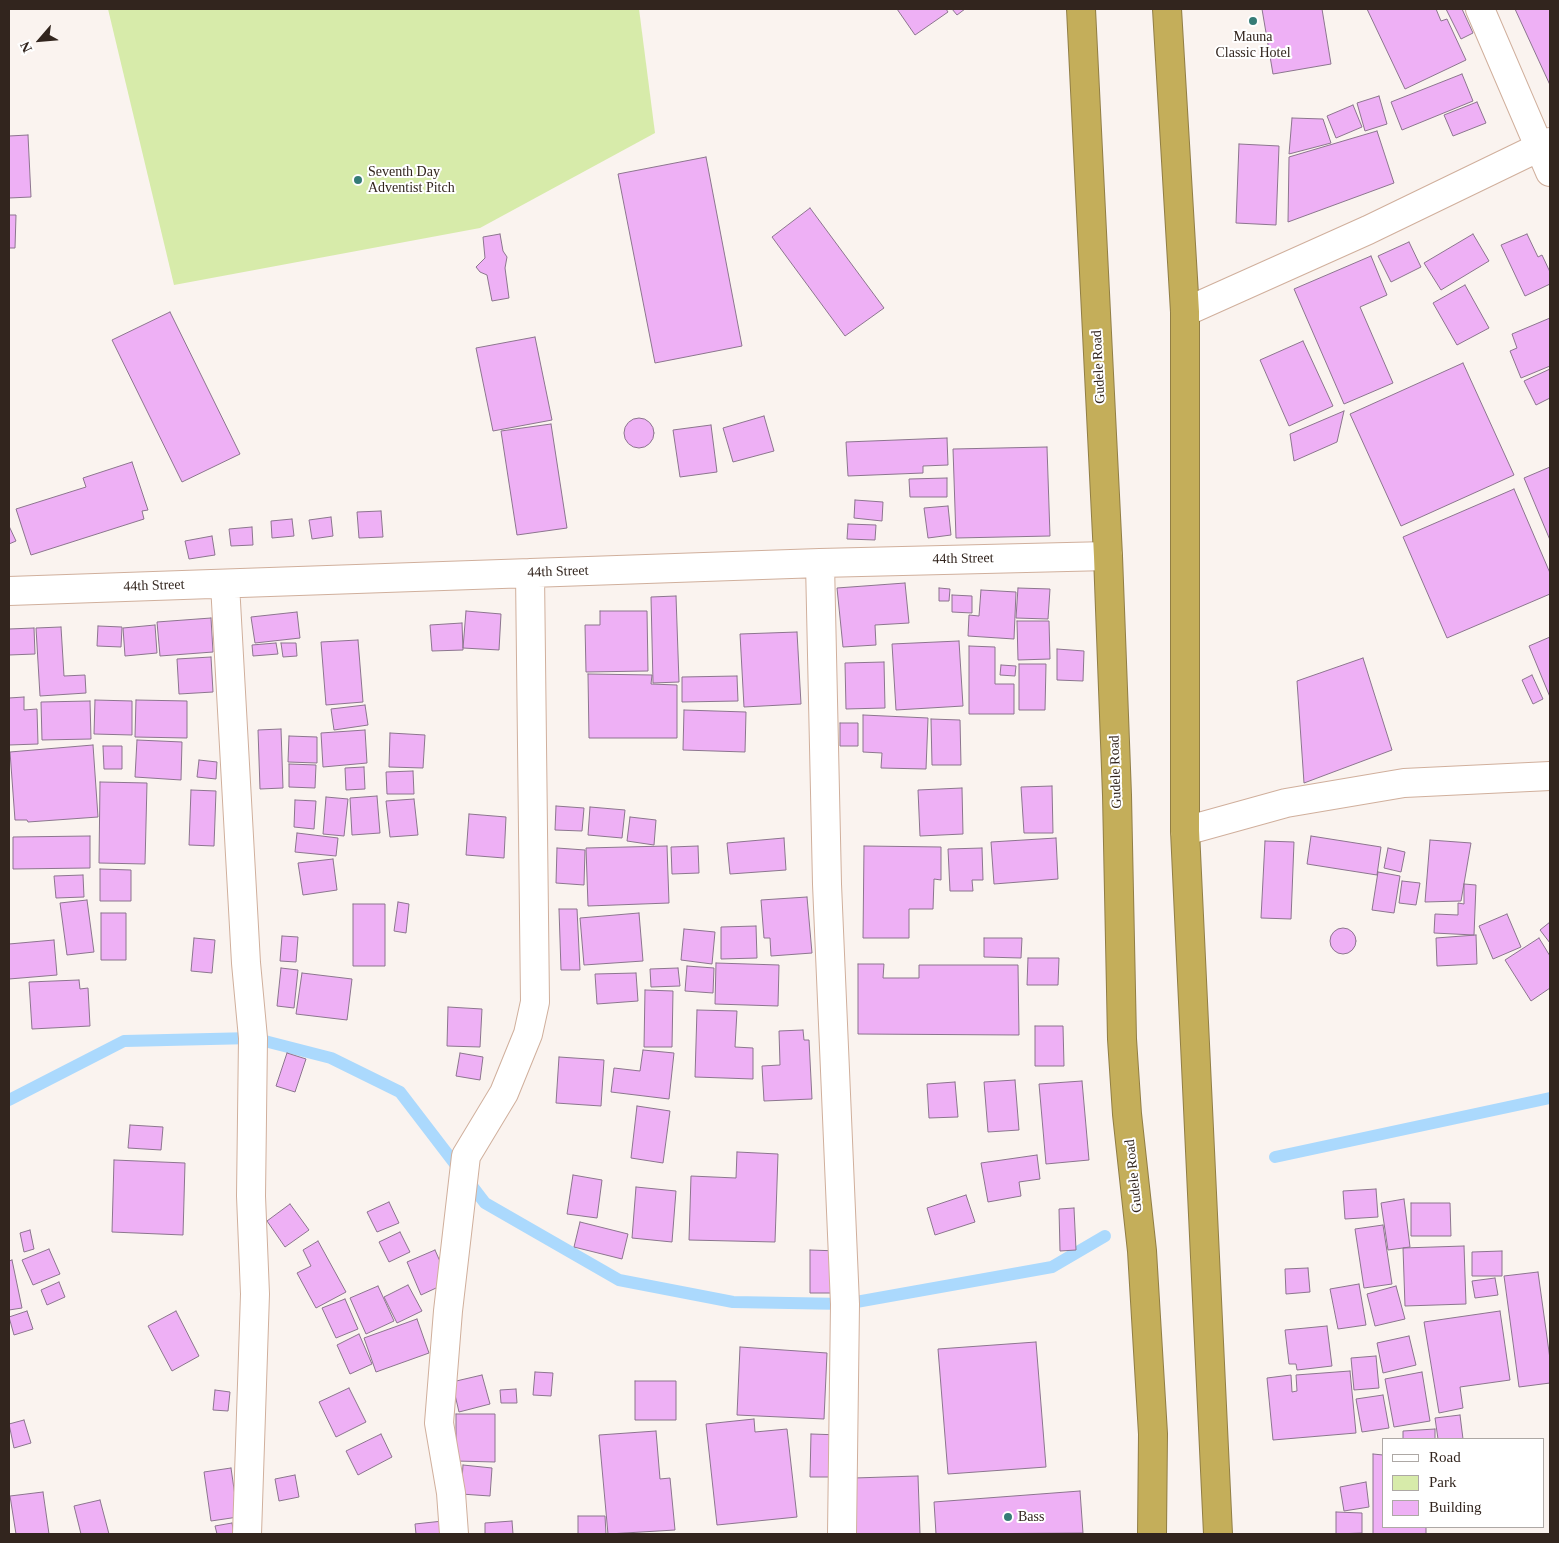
<!DOCTYPE html>
<style>
body{margin:0}
#map{position:relative;width:1559px;height:1543px;overflow:hidden;background:#faf3ef;font-family:"Times New Roman",serif}
canvas{display:block}
.frame{position:absolute;inset:0;border:10px solid #32251e;pointer-events:none}
.legend{position:absolute;left:1382px;top:1438px;width:162px;height:90px;box-sizing:border-box;background:#fff;border:1px solid #ada8a5;margin:0;padding:6px 9px;list-style:none;font-size:15px;color:#32251e}
.legend li{display:flex;align-items:center;gap:10px;height:25px}
.legend b{width:25px;border:1px solid #ada8a5}
.north{position:absolute;left:15px;top:15px;width:50px;height:50px;-webkit-text-stroke:4px #fff;paint-order:stroke;rotate:243deg;font-size:14px;font-weight:700;line-height:20px;text-align:center;color:#32251e}
.north::after{content:'';display:block;margin:auto;width:18px;height:22px;background:#32251e;clip-path:polygon(50% 0,100% 100%,50% 72%,0 100%)}
</style>
<div id="map">
<canvas width="1559" height="1543"></canvas>
<div class="frame"></div>
<ul class="legend">
<li><b style="height:6px;background:#fff"></b>Road</li>
<li><b style="height:14px;background:#d7ebaa"></b>Park</li>
<li><b style="height:14px;background:#eeb0f5"></b>Building</li>
</ul>
<div class="north">N</div>
</div>
<script>
const ctx = document.querySelector('canvas').getContext('2d');
ctx.lineJoin = 'round';
function paint(path, color) {
  ctx.fillStyle = color;
  ctx.fill(path, 'evenodd');
}
function poly(rows) {
  const path = new Path2D();
  for (const r of rows) {
    if (r.length === 3) {
      path.moveTo(r[0] + r[2], r[1]);
      path.arc(r[0], r[1], r[2], 0, 2 * Math.PI);
      continue;
    }
    path.moveTo(r[0], r[1]);
    for (let i = 2; i < r.length; i += 2) path.lineTo(r[i], r[i + 1]);
  }
  return path;
}
function strokePath(path, color, width, dash) {
  ctx.strokeStyle = color;
  ctx.lineWidth = width;
  ctx.lineCap = dash ? 'butt' : 'round';
  ctx.setLineDash(dash || []);
  ctx.stroke(path);
}
function drawText(font, color, halo, rows, align = 'center') {
  ctx.font = font + ' "Times New Roman",serif';
  ctx.lineWidth = 4;
  ctx.setLineDash([]);
  ctx.textBaseline = 'middle';
  ctx.strokeStyle = halo;
  ctx.fillStyle = color;
  for (const [text, x, y, turn = 0] of rows) {
    ctx.save();
    ctx.translate(x, y);
    ctx.rotate((+turn || 0) * Math.PI / 180);
    ctx.textAlign = isNaN(turn) ? turn : align;
    if (halo) ctx.strokeText(text, 0, 0);
    ctx.fillText(text, 0, 0);
    ctx.restore();
  }
}
paint(poly([
 [108,9,639,9,655,133,480,228,174,285]
]), '#d7ebaa');
strokePath(poly([
 [9,1100,124,1041,253,1038,331,1058,400,1092,485,1203,619,1280,733,1302,845,1304,1052,1267,1105,1236],
 [1275,1157,1550,1098]
]), '#abd9fd', 12);
const building = poly([
 [897,9,946,9,948,12,915,35,897,9],
 [952,9,965,9,957,15,952,9],
 [1262,9,1322,9,1331,64,1273,74,1262,9],
 [1367,9,1436,9,1441,21,1447,19,1466,60,1405,89,1367,9],
 [1446,9,1462,9,1473,33,1461,39,1446,9],
 [1515,9,1550,9,1550,85,1515,9],
 [1462,74,1473,101,1402,130,1391,102,1462,74],
 [1379,96,1387,124,1365,131,1357,103,1379,96],
 [1477,102,1486,123,1453,136,1444,115,1477,102],
 [1353,105,1362,127,1336,138,1327,116,1353,105],
 [1292,118,1323,119,1331,143,1289,154,1292,118],
 [1377,131,1394,183,1288,222,1289,157,1377,131],
 [28,135,31,197,9,198,9,136,28,135],
 [1239,144,1279,146,1276,225,1236,223,1239,144],
 [706,157,742,346,655,363,618,174,706,157],
 [810,208,884,308,845,336,772,237,810,208],
 [9,215,16,215,15,248,9,248,9,215],
 [500,234,503,251,507,257,505,268,509,298,492,301,487,275,480,272,476,267,485,258,483,237,500,234],
 [1473,234,1489,261,1441,290,1424,263,1473,234],
 [1527,234,1538,257,1542,255,1550,272,1550,284,1525,296,1501,245,1527,234],
 [1409,242,1421,267,1391,282,1378,256,1409,242],
 [1371,256,1387,295,1360,307,1393,383,1344,404,1294,289,1371,256],
 [1465,285,1489,328,1457,345,1433,303,1465,285],
 [170,312,240,454,182,482,112,340,170,312],
 [1550,318,1550,366,1521,378,1510,351,1517,348,1512,334,1550,318],
 [535,337,552,420,493,431,476,348,535,337],
 [1303,341,1333,406,1289,426,1260,360,1303,341],
 [1463,363,1514,475,1401,526,1350,414,1463,363],
 [1550,369,1550,398,1536,405,1524,381,1550,369],
 [1344,411,1337,442,1294,461,1290,434,1344,411],
 [764,416,774,451,733,462,723,428,764,416],
 [639,433,15],
 [551,424,567,528,517,535,501,431,551,424],
 [711,425,717,472,680,477,673,430,711,425],
 [947,438,948,465,923,466,923,473,848,476,846,442,947,438],
 [1047,447,1050,536,956,538,953,449,1047,447],
 [132,462,148,510,142,511,144,519,31,555,16,509,86,487,83,478,132,462],
 [1550,467,1550,540,1524,478,1550,467],
 [947,478,947,497,910,497,909,479,947,478],
 [1514,489,1550,573,1550,594,1447,638,1403,537,1514,489],
 [855,500,883,502,882,521,854,518,855,500],
 [948,506,951,535,928,538,924,508,948,506],
 [381,511,383,537,359,538,357,512,381,511],
 [331,517,333,536,312,539,309,520,331,517],
 [292,519,294,536,272,538,271,521,292,519],
 [848,524,876,525,875,540,847,539,848,524],
 [9,526,16,541,9,544,9,526],
 [252,527,253,545,231,546,229,529,252,527],
 [212,536,215,555,189,559,185,541,212,536],
 [905,583,909,623,875,625,876,645,843,647,837,588,905,583],
 [939,588,950,589,949,601,939,601,939,588],
 [1018,588,1050,589,1048,619,1016,618,1018,588],
 [981,590,1016,592,1014,639,968,636,969,615,979,616,981,590],
 [952,595,972,596,972,613,952,612,952,595],
 [676,596,679,682,653,683,651,597,676,596],
 [466,611,501,614,499,650,463,648,466,611],
 [600,611,647,611,648,671,586,672,585,625,600,625,600,611],
 [297,612,300,638,255,643,251,617,297,612],
 [211,618,213,652,160,656,157,622,211,618],
 [1017,621,1049,621,1050,659,1018,660,1017,621],
 [462,623,463,650,432,651,430,625,462,623],
 [155,625,157,653,125,656,123,628,155,625],
 [98,626,122,627,121,647,97,646,98,626],
 [61,627,64,676,85,675,86,693,40,696,36,628,61,627],
 [34,628,35,654,9,655,9,629,34,628],
 [797,632,801,704,744,707,740,634,797,632],
 [1550,637,1550,697,1529,646,1550,637],
 [358,640,363,702,326,705,321,642,358,640],
 [959,641,963,706,896,710,892,644,959,641],
 [276,643,278,654,253,656,252,645,276,643],
 [281,643,296,643,297,656,283,657,281,643],
 [969,646,995,647,995,684,1014,684,1014,714,969,714,969,646],
 [1057,649,1084,651,1083,681,1057,680,1057,649],
 [211,657,213,692,179,694,177,659,211,657],
 [1363,658,1392,750,1304,783,1297,681,1363,658],
 [884,662,885,708,846,709,845,663,884,662],
 [1019,664,1046,664,1045,710,1019,710,1019,664],
 [1001,665,1016,666,1015,676,1000,675,1001,665],
 [588,674,652,675,651,684,677,685,677,738,589,738,588,674],
 [1532,675,1543,699,1533,704,1522,680,1532,675],
 [737,676,738,701,682,702,682,677,737,676],
 [24,697,24,710,37,709,38,744,9,745,9,698,24,697],
 [95,700,132,701,132,735,94,734,95,700],
 [136,700,187,701,187,738,135,737,136,700],
 [90,701,91,739,42,740,41,702,90,701],
 [365,705,368,725,334,730,331,709,365,705],
 [684,710,746,712,745,752,683,750,684,710],
 [863,715,928,718,926,769,881,768,882,753,863,752,863,715],
 [931,719,960,720,961,765,932,765,931,719],
 [840,723,858,723,858,746,840,746,840,723],
 [281,729,283,788,260,789,258,730,281,729],
 [365,730,367,763,323,767,321,733,365,730],
 [390,733,425,735,423,768,389,767,390,733],
 [289,736,317,737,317,763,288,762,289,736],
 [137,740,182,742,181,780,135,777,137,740],
 [93,745,98,817,28,822,27,820,15,820,10,752,93,745],
 [103,746,122,746,122,769,104,769,103,746],
 [199,760,217,762,216,779,197,777,199,760],
 [289,764,316,765,315,788,289,787,289,764],
 [364,767,365,789,346,790,345,768,364,767],
 [413,771,414,794,387,794,386,772,413,771],
 [100,782,147,783,145,864,99,863,100,782],
 [1052,786,1053,833,1024,833,1021,787,1052,786],
 [962,788,963,834,920,836,918,790,962,788],
 [191,790,216,791,214,846,189,845,191,790],
 [377,796,380,833,352,835,350,798,377,796],
 [326,797,348,799,344,836,323,834,326,797],
 [414,799,418,835,390,837,386,801,414,799],
 [295,800,316,801,314,829,294,827,295,800],
 [556,806,584,808,582,831,555,830,556,806],
 [590,807,625,810,622,838,588,835,590,807],
 [469,814,506,817,504,858,466,855,469,814],
 [630,817,656,820,654,845,627,841,630,817],
 [297,833,338,838,336,856,295,852,297,833],
 [90,836,90,868,13,869,13,837,90,836],
 [1311,836,1381,847,1377,875,1307,864,1311,836],
 [784,838,786,870,730,874,727,843,784,838],
 [1056,838,1058,879,994,884,991,842,1056,838],
 [1430,840,1471,843,1461,901,1425,902,1430,840],
 [1265,841,1294,842,1291,919,1261,918,1265,841],
 [667,846,669,903,588,906,586,848,667,846],
 [698,846,699,873,672,874,671,847,698,846],
 [864,846,941,847,941,880,934,879,933,909,909,909,909,938,863,938,864,846],
 [557,848,585,850,584,885,556,883,557,848],
 [982,848,983,880,972,880,973,891,950,891,948,849,982,848],
 [1388,848,1405,852,1401,872,1384,868,1388,848],
 [333,859,337,890,303,895,298,863,333,859],
 [100,869,131,870,131,901,100,901,100,869],
 [1378,872,1400,876,1394,913,1372,910,1378,872],
 [83,875,84,897,56,898,54,876,83,875],
 [1402,881,1420,883,1416,905,1399,903,1402,881],
 [1464,884,1476,885,1474,935,1434,933,1435,914,1458,915,1458,903,1464,904,1464,884],
 [807,897,812,953,771,956,770,938,764,938,761,900,807,897],
 [87,900,94,952,67,955,60,903,87,900],
 [398,902,409,904,406,933,394,931,398,902],
 [353,904,385,904,385,966,353,966,353,904],
 [559,909,577,909,580,970,561,970,559,909],
 [101,913,126,913,126,960,101,960,101,913],
 [639,913,643,961,584,965,580,918,639,913],
 [1507,914,1521,947,1493,959,1479,926,1507,914],
 [1550,922,1550,943,1540,930,1550,922],
 [756,926,757,958,721,959,721,927,756,926],
 [1343,941,13],
 [684,929,715,932,712,964,681,960,684,929],
 [1476,935,1477,964,1437,966,1436,938,1476,935],
 [282,936,298,937,296,962,280,961,282,936],
 [194,938,215,940,212,973,191,971,194,938],
 [984,938,1022,938,1021,958,984,957,984,938],
 [1539,938,1550,956,1550,988,1531,1001,1505,960,1539,938],
 [54,940,57,975,9,979,9,944,54,940],
 [1028,958,1059,958,1058,985,1027,985,1028,958],
 [716,963,779,965,778,1006,715,1004,716,963],
 [858,964,884,964,883,978,919,978,919,965,1018,965,1019,1035,858,1034,858,964],
 [687,966,714,968,713,993,685,991,687,966],
 [281,968,298,970,294,1008,277,1006,281,968],
 [678,968,680,986,651,987,650,969,678,968],
 [302,973,352,979,347,1020,296,1014,302,973],
 [636,973,638,1001,597,1004,595,974,636,973],
 [79,980,80,989,88,988,90,1026,32,1029,29,982,79,980],
 [645,990,673,991,672,1047,644,1047,645,990],
 [448,1007,482,1009,480,1047,447,1046,448,1007],
 [697,1010,737,1011,735,1047,753,1048,753,1079,695,1077,697,1010],
 [1035,1026,1063,1026,1064,1066,1035,1066,1035,1026],
 [803,1030,804,1040,809,1040,812,1099,764,1101,762,1066,780,1065,779,1031,803,1030],
 [643,1050,674,1053,669,1099,611,1092,614,1068,640,1071,643,1050],
 [287,1053,306,1059,295,1092,276,1086,287,1053],
 [460,1053,483,1057,480,1080,456,1076,460,1053],
 [559,1057,604,1060,601,1106,556,1103,559,1057],
 [1015,1080,1019,1130,988,1132,984,1082,1015,1080],
 [1082,1081,1089,1160,1046,1164,1039,1084,1082,1081],
 [955,1082,958,1117,929,1118,927,1084,955,1082],
 [637,1106,670,1111,663,1163,631,1158,637,1106],
 [130,1125,163,1127,161,1150,128,1148,130,1125],
 [737,1152,778,1154,775,1242,689,1240,691,1176,736,1178,737,1152],
 [1037,1155,1040,1179,1019,1182,1021,1196,988,1202,981,1163,1037,1155],
 [114,1160,185,1163,183,1235,112,1232,114,1160],
 [573,1175,602,1180,597,1218,567,1214,573,1175],
 [636,1187,676,1191,672,1242,632,1238,636,1187],
 [1376,1189,1378,1217,1345,1219,1343,1191,1376,1189],
 [966,1195,975,1222,935,1235,927,1208,966,1195],
 [1404,1199,1410,1247,1388,1250,1381,1203,1404,1199],
 [389,1202,399,1223,377,1232,367,1212,389,1202],
 [1411,1203,1450,1203,1451,1236,1411,1236,1411,1203],
 [290,1204,309,1230,285,1247,267,1221,290,1204],
 [1074,1208,1076,1250,1060,1251,1059,1209,1074,1208],
 [580,1222,628,1234,622,1259,574,1247,580,1222],
 [1383,1225,1392,1284,1364,1288,1355,1229,1383,1225],
 [30,1230,34,1249,24,1252,20,1233,30,1230],
 [400,1232,410,1252,389,1262,379,1242,400,1232],
 [318,1241,346,1292,316,1308,297,1273,311,1266,303,1250,318,1241],
 [1464,1246,1466,1304,1405,1306,1403,1248,1464,1246],
 [49,1249,60,1274,33,1285,22,1260,49,1249],
 [435,1250,449,1282,421,1295,407,1262,435,1250],
 [810,1250,839,1251,839,1293,810,1293,810,1250],
 [1502,1251,1502,1276,1472,1276,1472,1252,1502,1251],
 [12,1260,22,1308,9,1310,9,1261,12,1260],
 [1308,1268,1310,1292,1286,1294,1285,1269,1308,1268],
 [1538,1272,1550,1359,1550,1383,1519,1387,1504,1276,1538,1272],
 [1495,1278,1498,1295,1475,1298,1472,1281,1495,1278],
 [59,1282,65,1297,47,1305,41,1290,59,1282],
 [1359,1284,1366,1325,1338,1329,1330,1289,1359,1284],
 [408,1285,422,1311,397,1323,384,1297,408,1285],
 [378,1286,394,1321,366,1334,350,1298,378,1286],
 [1396,1286,1405,1319,1375,1326,1367,1294,1396,1286],
 [345,1299,358,1329,336,1338,322,1308,345,1299],
 [27,1311,33,1329,14,1335,9,1317,27,1311],
 [176,1311,199,1356,172,1371,148,1326,176,1311],
 [1500,1311,1510,1380,1460,1387,1463,1408,1439,1413,1424,1322,1500,1311],
 [417,1319,429,1353,376,1372,364,1338,417,1319],
 [1327,1326,1332,1366,1297,1370,1296,1364,1289,1364,1285,1330,1327,1326],
 [359,1334,372,1364,350,1374,337,1345,359,1334],
 [1409,1336,1416,1365,1383,1373,1377,1343,1409,1336],
 [1036,1342,1046,1467,948,1474,938,1349,1036,1342],
 [740,1347,827,1353,824,1419,737,1415,740,1347],
 [1376,1356,1379,1388,1354,1390,1351,1358,1376,1356],
 [1350,1371,1356,1433,1273,1440,1267,1378,1291,1375,1292,1392,1297,1391,1296,1375,1350,1371],
 [535,1372,553,1373,551,1396,533,1395,535,1372],
 [1422,1372,1430,1421,1394,1427,1385,1379,1422,1372],
 [482,1375,490,1404,459,1412,452,1382,482,1375],
 [635,1381,676,1381,676,1420,635,1420,635,1381],
 [349,1388,366,1422,336,1437,319,1402,349,1388],
 [516,1389,517,1403,501,1403,500,1390,516,1389],
 [215,1390,230,1392,228,1411,213,1410,215,1390],
 [1383,1395,1389,1428,1362,1432,1356,1399,1383,1395],
 [456,1414,495,1414,495,1462,456,1461,456,1414],
 [1460,1415,1463,1439,1438,1439,1435,1418,1460,1415],
 [754,1419,755,1432,787,1429,797,1517,717,1525,706,1424,754,1419],
 [24,1420,31,1443,14,1448,9,1424,24,1420],
 [1435,1429,1435,1439,1403,1439,1403,1431,1435,1429],
 [656,1431,660,1479,670,1478,675,1530,608,1534,599,1435,656,1431],
 [381,1434,392,1457,358,1475,346,1451,381,1434],
 [811,1434,841,1435,840,1477,810,1477,811,1434],
 [1373,1454,1383,1455,1383,1527,1426,1527,1426,1534,1373,1534,1373,1454],
 [463,1465,492,1468,490,1496,461,1494,463,1465],
 [231,1468,238,1517,211,1521,204,1472,231,1468],
 [295,1475,299,1497,279,1501,275,1479,295,1475],
 [918,1476,920,1534,856,1534,854,1478,918,1476],
 [1366,1482,1369,1507,1344,1511,1340,1487,1366,1482],
 [1080,1491,1083,1533,936,1534,934,1502,1080,1491],
 [43,1492,49,1534,16,1534,10,1496,43,1492],
 [100,1500,109,1534,81,1534,74,1506,100,1500],
 [1336,1512,1362,1513,1362,1533,1336,1534,1336,1512],
 [578,1516,605,1516,606,1534,578,1534,578,1516],
 [443,1521,444,1534,416,1534,415,1524,443,1521],
 [512,1521,513,1534,485,1534,485,1523,512,1521],
 [232,1523,234,1534,217,1534,215,1526,232,1523]
]);
paint(building, '#eeb0f5');
strokePath(building, '#8c758e', 1);
const minor = poly([
 [1480,9,1550,172],
 [1185,312,1368,230,1550,142],
 [820,563,827,884,845,1304,842,1534],
 [225,584,246,963,253,1038,251,1196,255,1294,247,1534],
 [9,591,820,563,1108,556],
 [1185,831,1286,803,1404,783,1550,776],
 [454,1534,451,1493,439,1423,448,1311,466,1156,504,1093,528,1034,535,1002,530,573]
]);
const highway = poly([
 [1081,9,1108,556,1117,795,1122,1039,1127,1114,1142,1251,1153,1434,1152,1534],
 [1167,9,1185,312,1185,831,1218,1534]
]);
strokePath(minor, '#d0af9c', 30);
strokePath(highway, '#917e45', 30);
strokePath(minor, '#fff', 28);
strokePath(highway, '#c4ae5a', 28);
for (const [x, y, r, color] of [
 [1253,21,5,"#357c76"],
 [358,180,5,"#357c76"],
 [1008,1517,5,"#357c76"]
]) {
  const dot = new Path2D();
  dot.arc(x, y, r, 0, 2 * Math.PI);
  ctx.fillStyle = color;
  ctx.fill(dot);
  strokePath(dot, '#fff', 2);
}
drawText('14px', '#32251e', '#fff', [
 ["Mauna",1253,37,"center"],
 ["Classic Hotel",1253,53,"center"],
 ["Seventh Day",368,172],
 ["Adventist Pitch",368,188],
 ["Bass",1018,1517]
], 'left');
drawText('14px', '#32251e', '#fff', [
 ["Gudele Road",1099,367,-93],
 ["44th Street",963,559,-1],
 ["44th Street",558,572,-2],
 ["44th Street",154,586,-2],
 ["Gudele Road",1116,772,-92],
 ["Gudele Road",1134,1176,-96]
]);
</script>
